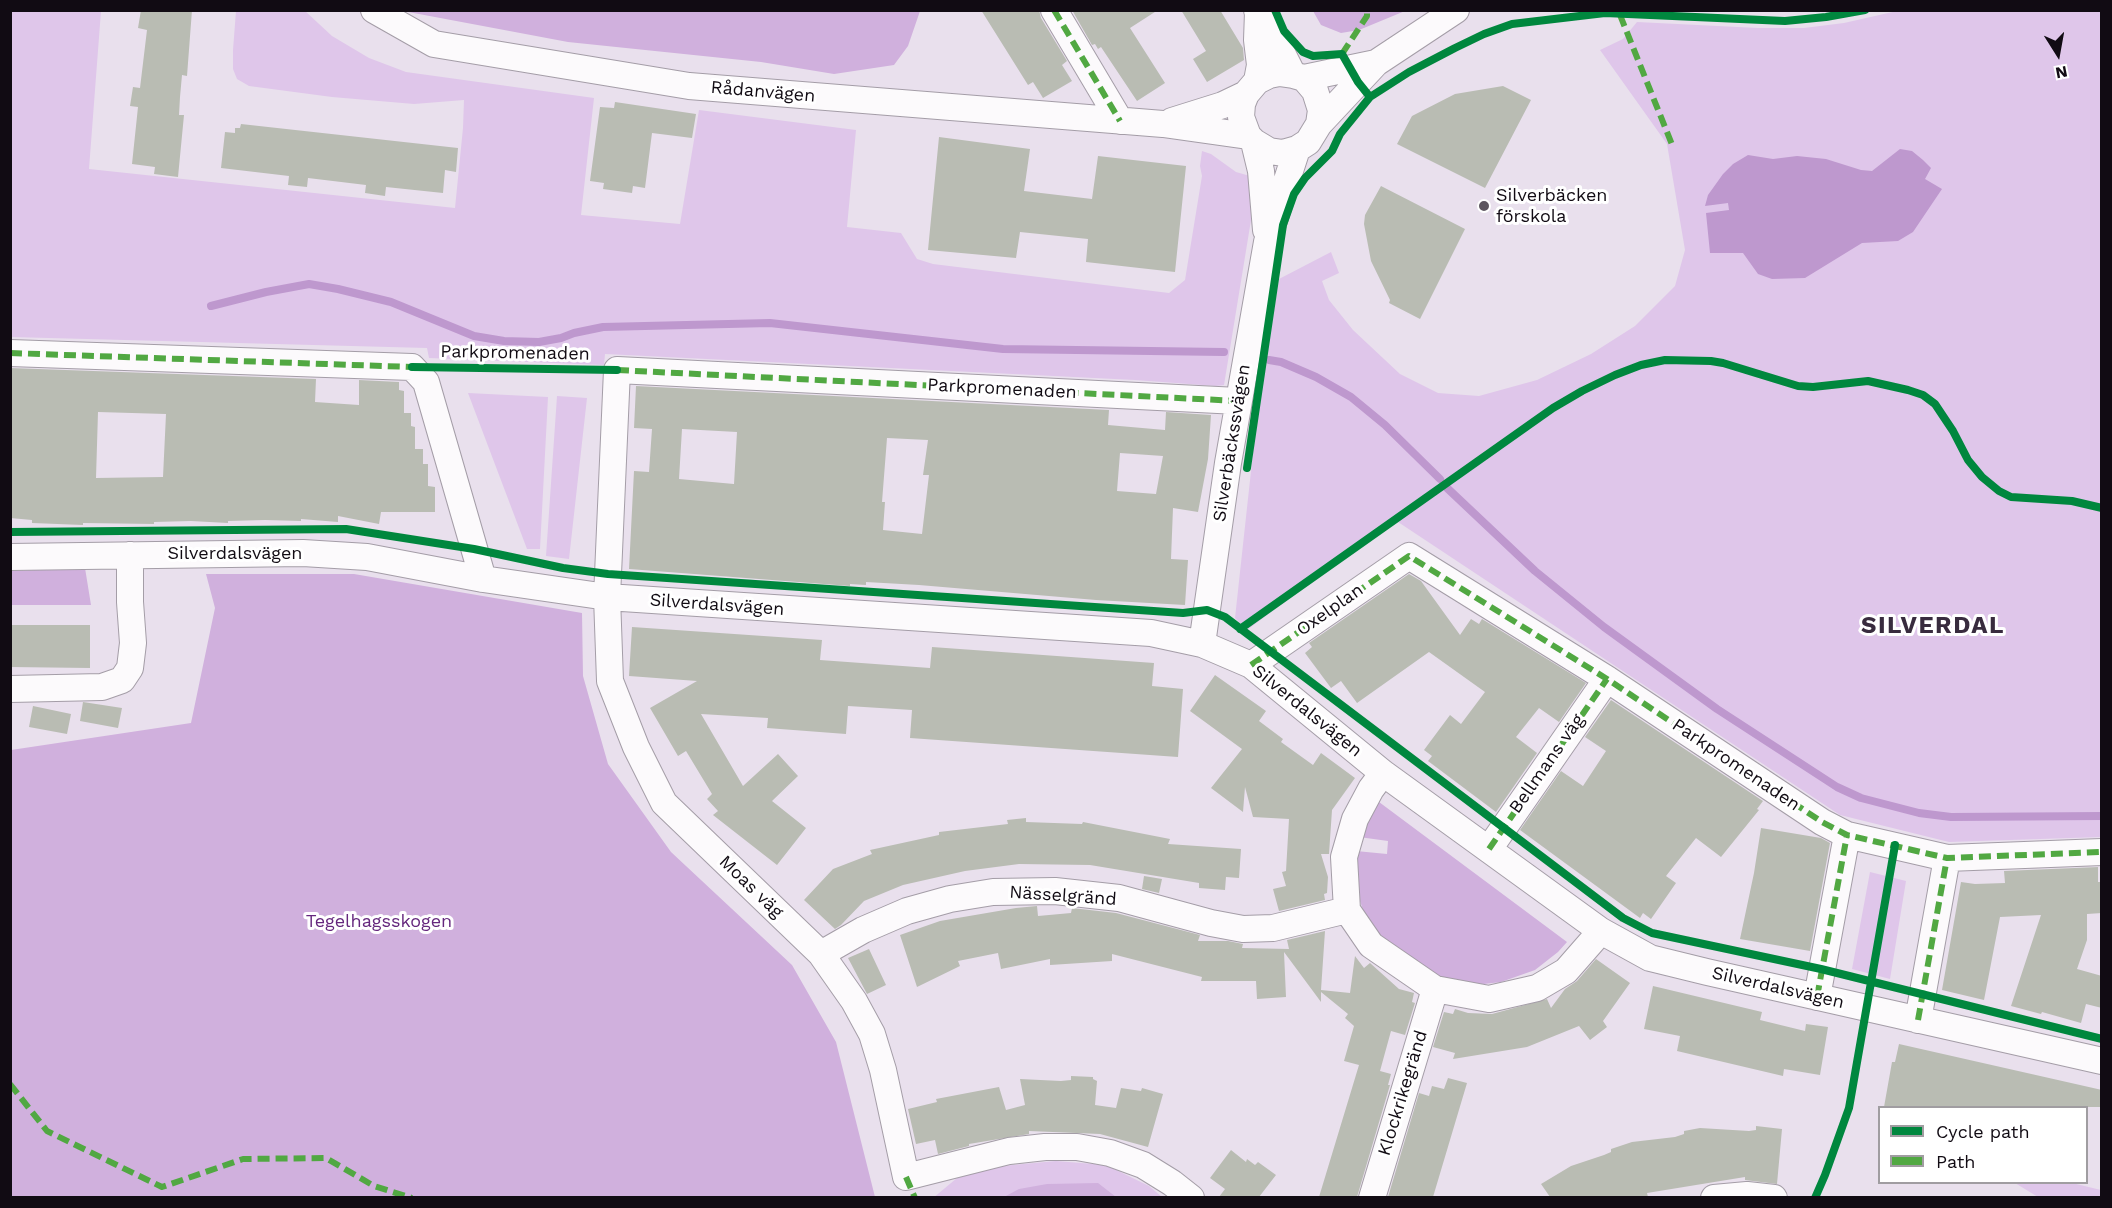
<!DOCTYPE html>
<meta charset="utf-8">
<style>
body{margin:0}
#map{position:relative;width:2112px;height:1208px;overflow:hidden;background:#e9e0ed;font-family:"Work Sans",sans-serif}
canvas{display:block}
.frame{position:absolute;inset:0;border:12px solid #110b13;pointer-events:none}
.legend{position:absolute;left:1878px;top:1106px;width:210px;height:78px;box-sizing:border-box;background:#fff;border:2px solid #a09da1;margin:0;padding:8px 10px;list-style:none;font-size:18px;color:#110b13}
.legend li{display:flex;align-items:center;gap:12px;height:30px}
.legend b{width:30px;border:2px solid #a09da1}
.north{position:absolute;left:2028px;top:24px;width:60px;height:60px;-webkit-text-stroke:4px #fff;paint-order:stroke;rotate:169deg;font-size:16px;font-weight:700;line-height:24px;text-align:center;color:#110b13}
.north::after{content:'';display:block;margin:auto;width:21px;height:27px;background:#110b13;clip-path:polygon(50% 0,100% 100%,50% 72%,0 100%)}
</style>
<div id="map">
<canvas width="2112" height="1208"></canvas>
<div class="frame"></div>
<ul class="legend">
<li><b style="height:8px;background:#00873e"></b>Cycle path</li>
<li><b style="height:8px;background:#51a842"></b>Path</li>
</ul>
<div class="north">N</div>
</div>
<script>
const ctx = document.querySelector('canvas').getContext('2d');
ctx.lineJoin = 'round';
function paint(path, color) {
  ctx.fillStyle = color;
  ctx.fill(path, 'evenodd');
}
function poly(rows) {
  const path = new Path2D();
  for (const r of rows) {
    path.moveTo(r[0], r[1]);
    for (let i = 2; i < r.length; i += 2) path.lineTo(r[i], r[i + 1]);
  }
  return path;
}
function strokePath(path, color, width, dash) {
  ctx.strokeStyle = color;
  ctx.lineWidth = width;
  ctx.lineCap = dash ? 'butt' : 'round';
  ctx.setLineDash(dash || []);
  ctx.stroke(path);
}
function drawText(font, color, halo, rows, align = 'center') {
  ctx.font = font + ' "Work Sans",sans-serif';
  ctx.lineWidth = 6;
  ctx.setLineDash([]);
  ctx.textBaseline = 'middle';
  ctx.strokeStyle = halo;
  ctx.fillStyle = color;
  for (const [text, x, y, turn = 0] of rows) {
    ctx.save();
    ctx.translate(x, y);
    ctx.rotate((+turn || 0) * Math.PI / 180);
    ctx.textAlign = isNaN(turn) ? turn : align;
    if (halo) ctx.strokeText(text, 0, 0);
    ctx.fillText(text, 0, 0);
    ctx.restore();
  }
}
paint(poly([
 [304,10,332,36,369,58,406,72,594,98,581,215,680,224,699,110,856,130,847,227,901,233,917,259,933,264,1169,293,1185,280,1202,176,1200,166,1202,151,1211,154,1236,172,1250,176,1253,208,1224,385,1216,386,1135,380,605,354,604,365,429,358,427,348,11,337,11,11,101,11,89,169,455,208,463,128,464,100,414,104,332,97,249,86,237,79,233,69,233,50,236,11],
 [1897,11,2101,11,2101,837,1949,842,1840,815,1395,520,1247,630,1235,618,1257,416,1279,279,1331,252,1339,273,1322,281,1329,300,1353,330,1400,374,1438,393,1479,396,1537,380,1591,354,1635,326,1675,286,1685,250,1667,144,1600,50,1623,39,1637,22,1758,28,1804,28,1844,23],
 [468,393,548,397,540,549,527,549],
 [557,396,587,398,569,559,546,556],
 [1870,872,1906,881,1890,979,1852,969],
 [1056,1161,1106,1165,1149,1186,1162,1197,933,1198,957,1178,1002,1166],
 [2015,1183,2072,1183,2101,1190,2101,1197,2038,1197]
]), '#dfc6ea');
paint(poly([
 [403,11,920,10,920,11,908,46,894,65,834,74,761,62,568,42],
 [1313,11,1405,11,1359,30,1341,33,1321,25],
 [85,568,91,605,11,605,10,571],
 [206,574,354,574,582,613,583,676,608,764,671,852,792,965,836,1042,875,1197,11,1197,11,750,191,723,215,608],
 [1375,799,1567,942,1558,952,1535,970,1501,982,1484,984,1447,982,1384,944,1364,913,1359,898,1356,858,1356,851,1387,854,1388,841,1359,837],
 [1098,1183,1116,1197,1004,1197,1019,1189,1047,1184]
]), '#d0b0dd');
paint(poly([
 [1900,149,1912,151,1923,160,1931,168,1925,179,1942,189,1913,232,1898,241,1862,243,1805,278,1772,279,1758,274,1743,253,1710,253,1706,213,1729,210,1728,203,1705,206,1708,195,1723,174,1733,164,1748,155,1773,159,1797,156,1826,159,1861,170,1872,171]
]), '#be98ce');
strokePath(poly([
 [211,306,266,292,309,284,338,289,391,302,474,336,504,341,539,342,561,338,574,333,603,327,770,323,1003,349,1224,352],
 [1269,360,1281,362,1316,377,1351,397,1385,425,1440,479],
 [1446,487,1535,571,1604,627,1717,709,1837,787,1861,798,1919,813,1951,817,2102,816]
]), '#be98ce', 8);
paint(poly([
 [141,10,192,10,187,76,182,75,180,97,179,115,184,115,178,177,154,174,155,167,132,164,138,107,130,106,133,87,140,88,147,30,138,28],
 [981,10,1039,10,1041,18,1067,61,1062,65,1072,81,1043,98,1033,82,1028,85],
 [1072,10,1158,10,1130,28,1165,83,1137,101,1101,47,1098,49,1095,44,1092,45],
 [1181,10,1220,10,1243,48,1244,60,1207,82,1193,59,1206,51],
 [1503,86,1531,100,1485,188,1397,144,1412,116,1455,94],
 [615,102,696,114,692,138,652,133,645,188,633,186,632,193,603,189,604,183,590,181,600,107,614,108],
 [241,124,458,148,456,172,445,170,443,193,386,187,385,196,365,193,366,185,308,178,307,187,288,185,289,176,221,168,225,132,235,133,235,128,240,128],
 [939,137,1030,149,1024,191,1092,199,1098,156,1186,166,1175,272,1086,262,1088,239,1020,232,1016,258,928,250],
 [1381,186,1465,229,1420,319,1389,303,1390,300,1371,261,1364,224,1365,215],
 [10,368,316,379,315,402,359,405,359,380,399,382,399,390,404,391,404,413,411,413,411,426,415,427,415,449,423,449,423,464,428,464,428,486,435,487,435,512,381,512,379,524,338,516,338,522,301,519,301,521,265,520,228,521,228,523,191,521,154,522,154,524,83,523,83,525,32,523,32,520,10,518],
 [98,412,166,414,163,477,96,478],
 [636,386,1109,410,1108,425,1165,430,1166,412,1211,415,1208,459,1198,512,1173,508,1171,559,1188,560,1185,605,1096,600,919,585,866,582,866,585,850,584,850,586,629,569,634,471,649,472,652,429,634,428],
 [682,429,737,432,734,484,679,479],
 [887,438,928,440,923,475,929,475,922,534,883,530,885,502,882,502],
 [1120,453,1163,456,1156,494,1117,491],
 [1409,574,1421,581,1460,635,1471,619,1479,624,1482,619,1586,683,1559,722,1539,708,1516,737,1537,753,1496,812,1428,761,1432,756,1424,750,1450,715,1461,724,1485,692,1429,652,1357,703,1341,681,1331,688,1305,653,1312,647,1309,643],
 [10,625,90,625,90,668,10,667],
 [632,627,822,640,820,660,930,668,932,647,1154,663,1152,686,1183,689,1178,757,910,738,912,710,848,706,846,734,767,728,768,718,701,714,743,786,778,754,798,776,772,801,806,828,777,865,713,815,718,811,707,799,712,794,686,751,678,756,650,708,697,681,629,676],
 [1215,675,1266,711,1259,721,1283,739,1281,742,1313,765,1321,753,1355,778,1332,810,1329,854,1321,854,1328,877,1327,893,1324,894,1325,900,1279,911,1273,889,1286,886,1282,872,1286,871,1289,819,1253,817,1245,787,1243,812,1211,788,1242,749,1190,711],
 [1611,700,1763,801,1757,809,1759,810,1721,857,1696,838,1666,876,1676,883,1651,919,1643,913,1640,918,1520,830,1561,771,1583,786,1606,751,1585,737],
 [83,702,122,708,118,728,80,721],
 [33,706,71,714,67,734,29,727],
 [1026,818,1026,822,1082,824,1083,822,1170,839,1168,844,1241,849,1239,878,1226,877,1225,890,1199,888,1199,883,1090,865,1019,864,965,871,903,885,864,901,841,925,835,929,804,900,833,869,872,854,870,850,939,835,939,832,1008,824,1007,820],
 [1761,828,1821,838,1830,843,1810,951,1740,939,1754,873],
 [2098,867,2098,882,2102,882,2102,913,2087,914,2087,940,2077,969,2102,976,2102,1008,2086,1004,2081,1023,2042,1012,2041,1014,2011,1006,2041,915,2000,917,1984,1000,1942,990,1961,882,1975,884,2005,883,2004,871],
 [1144,876,1162,879,1159,893,1142,889],
 [1037,906,1038,916,1071,913,1072,908,1116,913,1200,935,1198,941,1228,941,1243,944,1242,948,1289,949,1287,940,1325,931,1321,990,1350,993,1355,956,1364,968,1370,963,1399,989,1414,993,1412,1002,1415,1003,1405,1035,1391,1031,1380,1071,1391,1074,1388,1085,1390,1085,1357,1197,1319,1197,1359,1065,1344,1061,1354,1026,1345,1018,1348,1014,1321,992,1321,1002,1284,952,1286,997,1257,999,1256,981,1201,981,1202,977,1112,954,1112,961,1050,965,1050,959,1001,969,998,953,958,961,960,966,917,987,900,935,940,921,1016,908],
 [869,949,886,985,867,994,848,958],
 [1596,959,1630,983,1603,1021,1607,1027,1590,1040,1579,1026,1527,1047,1453,1059,1455,1053,1433,1047,1444,1012,1453,1014,1455,1009,1468,1013,1492,1014,1547,999,1551,1008,1565,989,1577,981],
 [1653,986,1762,1012,1760,1020,1805,1031,1806,1024,1828,1027,1820,1075,1784,1069,1783,1076,1677,1051,1680,1036,1644,1029],
 [1899,1044,2102,1090,2102,1107,1884,1107,1892,1062,1895,1062],
 [1071,1076,1093,1077,1093,1079,1097,1081,1095,1105,1116,1108,1121,1088,1141,1091,1142,1088,1163,1094,1148,1147,1100,1134,1029,1131,1029,1134,969,1144,969,1146,938,1154,935,1140,916,1144,908,1109,937,1102,936,1099,999,1087,1006,1110,1025,1105,1020,1079,1061,1081,1071,1080],
 [1448,1078,1467,1083,1433,1197,1388,1197,1419,1093,1429,1096,1432,1086,1444,1089],
 [1756,1126,1782,1129,1777,1184,1745,1180,1745,1177,1647,1193,1648,1197,1550,1197,1541,1184,1571,1166,1604,1155,1611,1152,1611,1149,1632,1142,1675,1137,1684,1134,1684,1131,1700,1128,1749,1131,1756,1130],
 [1231,1150,1246,1162,1247,1159,1255,1165,1258,1162,1276,1175,1259,1197,1219,1197,1225,1189,1210,1178]
]), '#b9bcb3');
const street = poly([
 [374,10,434,44,689,86,1163,124,1248,136],
 [1054,10,1120,121],
 [1257,10,1273,35,1293,75],
 [1304,78,1376,63],
 [1257,81,1260,65,1257,40,1258,12],
 [1172,121,1223,105,1246,94],
 [1319,124,1321,110,1315,91,1304,78,1293,75,1279,73,1269,75,1257,81,1246,94,1242,104,1241,117,1248,136,1254,142,1269,151,1283,153,1297,149,1308,142,1319,124,1376,63,1456,10],
 [1254,142,1261,171,1266,230],
 [10,353,412,367,426,382,483,579],
 [10,557,303,553,367,557,483,579,607,597,1151,633,1202,644,1251,665,1383,773,1601,931,1650,958,1707,972,2102,1061],
 [1202,644,1228,463,1267,242,1297,149],
 [1251,665,1409,556,1607,679,1822,822,1847,835,1947,858,2102,852],
 [10,689,102,687,122,680,130,668,133,643,130,602,130,555],
 [1383,773,1371,789,1355,819,1344,857,1347,910,1371,945,1435,989,1489,999,1537,988,1566,971,1601,931],
 [1489,849,1607,679],
 [821,954,863,930,907,911,950,899,993,892,1055,891,1119,898,1211,923,1243,929,1273,928,1347,910],
 [1817,997,1847,835],
 [1918,1020,1947,858],
 [1191,1198,1172,1183,1143,1165,1110,1153,1077,1147,1045,1147,1009,1151,906,1177,883,1070,872,1034,854,1001,821,954,664,803,636,747,610,681,607,597,617,370,1238,401],
 [1372,1198,1435,989],
 [1714,1198,1747,1195,1774,1198]
]);
strokePath(street, '#a49da7', 28);
strokePath(street, '#fcfafc', 26);
strokePath(poly([
 [1054,10,1120,121],
 [1620,15,1673,147],
 [1342,54,1367,16,1367,10],
 [10,353,412,367],
 [617,370,1238,401],
 [1251,665,1409,556,1607,679,1822,822,1847,835,1947,858,2102,852],
 [1489,849,1607,679],
 [1817,997,1847,835],
 [1918,1020,1947,858],
 [10,1084,47,1131,162,1187,243,1159,326,1158,374,1186,412,1198],
 [906,1177,915,1198]
]), '#51a842', 6, [12, 6]);
strokePath(poly([
 [1370,97,1409,72,1455,48,1484,34,1512,24,1605,13,1785,21,1826,17,1865,10],
 [412,367,617,370],
 [1247,468,1283,225,1294,194,1305,178,1332,151,1340,134,1370,97,1358,82,1342,54,1313,56,1303,52,1284,31,1275,10],
 [10,532,346,529,474,549,563,568,608,574,1183,613,1207,610,1225,617,1623,918,1652,933,1821,969,2102,1039],
 [1240,629,1553,408,1582,391,1615,375,1641,365,1665,360,1711,361,1723,363,1798,386,1813,387,1868,381,1908,390,1923,395,1935,404,1953,431,1968,460,1982,477,1999,491,2011,497,2072,501,2102,508],
 [1815,1198,1825,1175,1849,1108,1895,845]
]), '#00873e', 8);
for (const [x, y, r, color] of [
 [1484,206,6,"#5d565f"]
]) {
  const dot = new Path2D();
  dot.arc(x, y, r, 0, 2 * Math.PI);
  ctx.fillStyle = color;
  ctx.fill(dot);
  strokePath(dot, '#fff', 2);
}
drawText('18px', '#110b13', '#fff', [
 ["Rådanvägen",763,92,5],
 ["Parkpromenaden",515,353,1],
 ["Parkpromenaden",1002,389,3],
 ["Silverbäckssvägen",1232,443,-81],
 ["Silverdalsvägen",235,554],
 ["Silverdalsvägen",717,605,4],
 ["Oxelplan",1330,610,-35],
 ["Silverdalsvägen",1307,711,39],
 ["Bellmans väg",1547,764,-55],
 ["Parkpromenaden",1736,765,34],
 ["Moas väg",751,887,44],
 ["Nässelgränd",1063,896,4],
 ["Silverdalsvägen",1778,988,13],
 ["Klockrikegränd",1403,1093,-73]
]);
drawText('18px', '#110b13', '#fff', [
 ["Silverbäcken",1496,196],
 ["förskola",1496,217]
], 'left');
drawText('18px', '#65277d', '#fff', [
 ["Tegelhagsskogen",379,922]
]);
ctx.letterSpacing = '1.5px';
drawText('bold 24px', '#382b3e', '#fff', [
 ["SILVERDAL",1933,626]
]);
ctx.letterSpacing = '0px';
</script>
